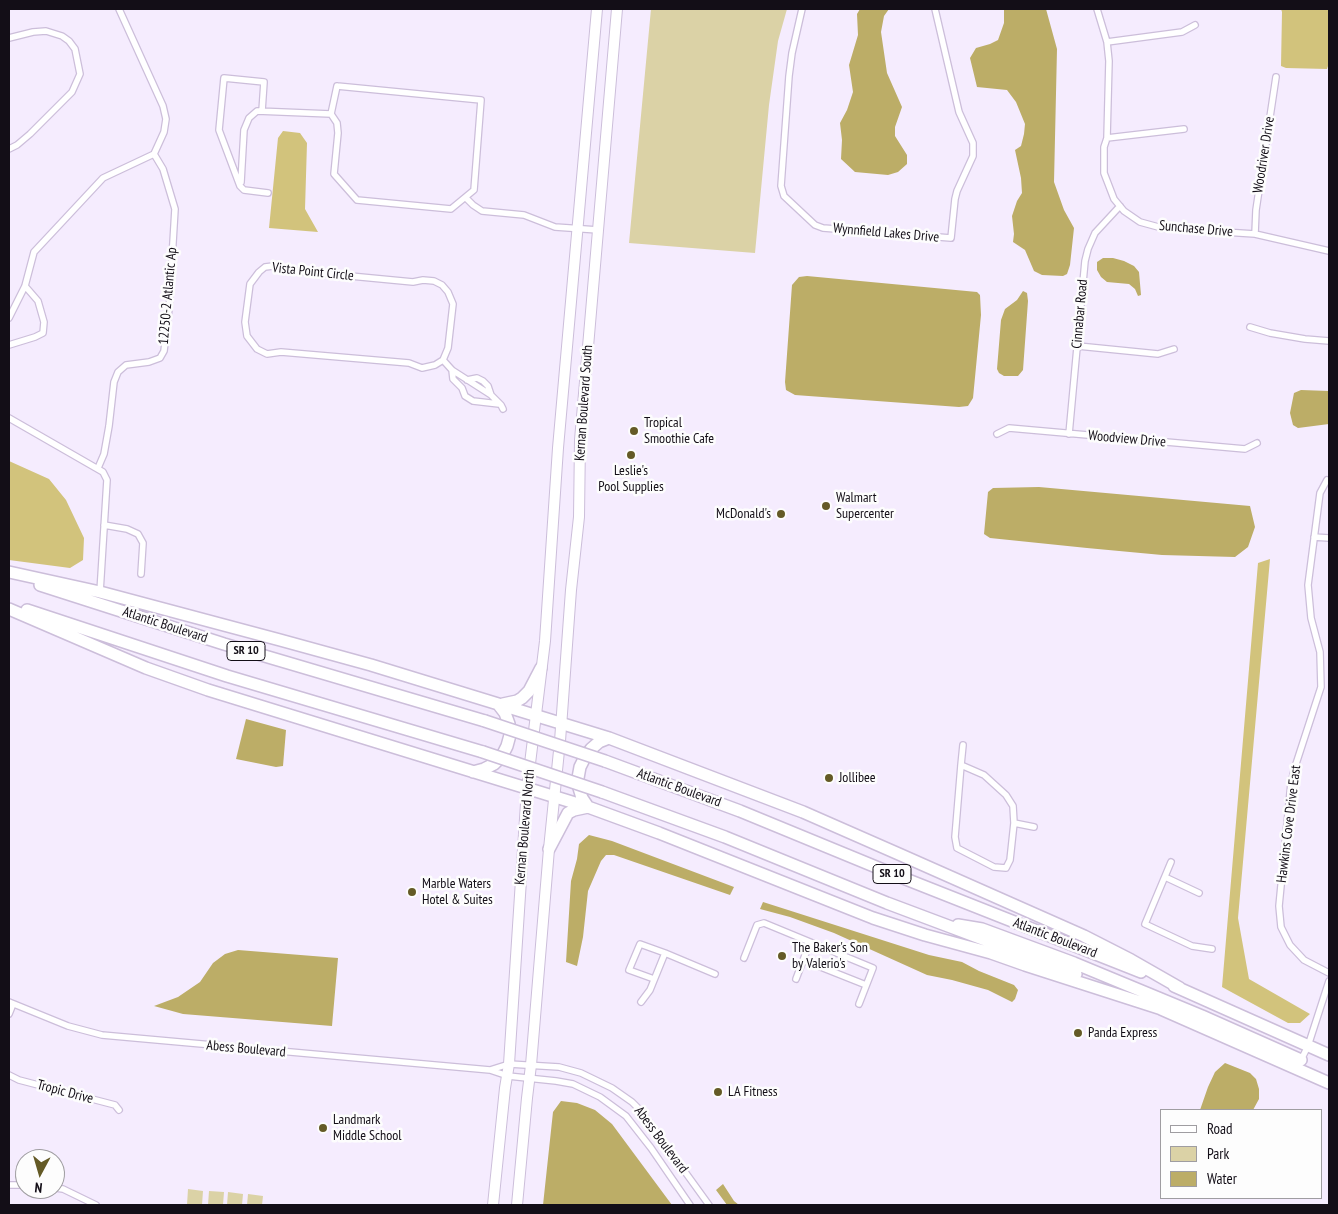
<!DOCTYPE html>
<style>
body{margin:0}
#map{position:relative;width:1338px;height:1214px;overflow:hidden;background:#f5ecfe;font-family:"PT Sans Narrow",sans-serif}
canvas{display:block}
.frame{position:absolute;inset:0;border:10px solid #130e17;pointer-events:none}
.legend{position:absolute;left:1160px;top:1109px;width:162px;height:90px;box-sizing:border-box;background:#fdfdfd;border:1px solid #9f9da1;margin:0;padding:6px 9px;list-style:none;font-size:15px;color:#130e17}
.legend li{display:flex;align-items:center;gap:10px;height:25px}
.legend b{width:25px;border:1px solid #9f9da1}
.north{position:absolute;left:15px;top:1149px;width:50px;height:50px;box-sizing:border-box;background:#fdfdfd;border:1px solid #9f9da1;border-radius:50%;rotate:186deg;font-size:14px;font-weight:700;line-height:20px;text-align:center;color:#130e17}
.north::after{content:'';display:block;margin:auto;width:18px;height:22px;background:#645a26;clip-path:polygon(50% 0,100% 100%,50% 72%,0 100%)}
</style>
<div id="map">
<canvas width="1338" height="1214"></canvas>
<div class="frame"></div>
<ul class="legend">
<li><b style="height:6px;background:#fff"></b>Road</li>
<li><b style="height:14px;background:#dbd2a6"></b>Park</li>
<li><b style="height:14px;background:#bcad67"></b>Water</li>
</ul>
<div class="north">N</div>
</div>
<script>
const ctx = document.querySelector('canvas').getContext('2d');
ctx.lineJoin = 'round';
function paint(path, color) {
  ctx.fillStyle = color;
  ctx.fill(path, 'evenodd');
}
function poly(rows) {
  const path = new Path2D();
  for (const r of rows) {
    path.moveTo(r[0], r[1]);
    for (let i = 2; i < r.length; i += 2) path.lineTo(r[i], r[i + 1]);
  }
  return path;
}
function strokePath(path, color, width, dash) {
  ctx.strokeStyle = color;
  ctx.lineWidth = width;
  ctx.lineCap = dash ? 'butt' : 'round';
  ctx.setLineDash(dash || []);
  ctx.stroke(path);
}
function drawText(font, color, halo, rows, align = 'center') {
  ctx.font = font + ' "PT Sans Narrow",sans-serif';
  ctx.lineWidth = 5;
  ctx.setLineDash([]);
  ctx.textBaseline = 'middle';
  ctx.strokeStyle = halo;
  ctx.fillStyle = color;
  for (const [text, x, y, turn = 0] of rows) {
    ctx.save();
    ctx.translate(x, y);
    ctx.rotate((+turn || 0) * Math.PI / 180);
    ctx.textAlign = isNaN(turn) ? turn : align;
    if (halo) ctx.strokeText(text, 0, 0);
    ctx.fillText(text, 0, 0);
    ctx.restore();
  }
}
paint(poly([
 [651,9,787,9,778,41,769,105,755,253,629,243],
 [188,1189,203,1191,202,1205,187,1205],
 [209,1191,224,1192,223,1205,208,1205],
 [228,1192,243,1194,242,1205,227,1205],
 [248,1194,263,1196,262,1205,247,1205]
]), '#dbd2a6');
paint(poly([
 [1281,9,1329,9,1329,63,1327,69,1286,68,1281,66,1282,12],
 [283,131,300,133,307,143,305,209,318,232,269,228,278,138],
 [9,461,49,479,66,500,84,538,83,560,70,568,9,560],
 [1270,559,1238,918,1249,979,1310,1014,1300,1023,1288,1023,1222,987,1258,563]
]), '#d2c37c');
paint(poly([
 [860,9,889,9,884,16,881,32,887,73,902,107,895,127,895,136,907,155,907,164,898,172,888,175,855,172,841,159,842,140,840,123,847,110,853,92,849,65,858,35,857,14],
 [1004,9,1046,9,1057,49,1054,182,1064,210,1074,228,1070,265,1067,274,1063,276,1042,275,1034,271,1025,250,1013,242,1014,234,1012,216,1017,201,1022,193,1021,178,1015,150,1021,146,1024,134,1025,124,1016,102,1007,90,977,87,970,58,976,48,990,44,998,40,1004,23],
 [1103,258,1113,258,1124,261,1134,266,1139,272,1141,295,1138,296,1135,289,1129,284,1107,282,1101,277,1097,270,1097,262],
 [807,276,977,292,980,295,981,315,973,398,968,406,959,407,795,395,786,390,785,382,792,285,799,277],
 [1023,291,1027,293,1028,301,1023,370,1018,376,1004,376,999,373,997,369,1001,320,1005,309,1017,300],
 [1301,390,1329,391,1329,424,1298,428,1293,425,1290,413,1294,393],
 [1039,487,1250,506,1255,527,1248,547,1235,557,1162,555,1087,548,990,538,984,534,988,492,993,488],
 [246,719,286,730,283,766,276,767,236,759],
 [589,835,612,841,734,887,730,895,614,855,606,855,601,861,588,891,583,937,577,966,566,962,571,881,577,859,579,844],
 [763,902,929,955,962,962,979,971,1014,985,1018,990,1015,999,1012,1002,988,990,952,980,927,975,834,933,790,917,760,909],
 [238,950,338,958,332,1026,183,1014,154,1006,178,997,200,982,213,963,225,954],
 [1225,1063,1250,1073,1256,1079,1259,1089,1259,1099,1253,1110,1200,1110,1208,1087,1215,1072],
 [561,1101,577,1103,595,1110,612,1124,672,1205,543,1205,553,1112],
 [723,1184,734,1201,739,1205,727,1205,716,1190]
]), '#bcad67');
const street = poly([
 [802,9,792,53,789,76,781,186,784,196,815,225,823,228,951,238,955,199,957,191,973,156,973,143,959,112,935,9],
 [1097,9,1107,42,1109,61,1107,138,1104,147,1104,173,1114,199,1124,211,1140,222,1162,228,1255,234,1329,251],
 [9,38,33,32,46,31,62,36,69,41,75,49,80,74,72,92,30,134,17,145,9,149],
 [1107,42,1182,32,1195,25],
 [337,86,481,100,474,190,451,209,357,200,334,174,338,133,337,123,331,114,337,86],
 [262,111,264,82,224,78,219,130,240,186,244,190,268,193],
 [1107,138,1184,129],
 [241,182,244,130,249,118,257,111,331,114],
 [466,198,473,205,482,211,524,215,555,227,598,230],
 [1255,234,1256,210,1276,77],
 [9,318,25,286,34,252,103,178,154,154,164,132,166,119,163,106,119,9],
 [1250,327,1270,333,1305,339,1329,341],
 [9,345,35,337,43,333,44,322,38,301,25,286],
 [1078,346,1158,354,1174,349],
 [443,360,448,348,453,304,448,292,442,285,434,281,423,280,413,282,298,271,273,266,265,267,259,272,250,284,245,322,247,336,257,349,267,354,281,352,409,363,422,368,435,365,443,360,452,370,491,395,501,405,503,409],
 [452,370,453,379,462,388,465,396,473,401,499,404],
 [467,380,477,378,483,381,488,386,491,395],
 [9,418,103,472,107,480,100,592],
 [997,434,1009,428,1245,449,1257,443],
 [1069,434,1085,261,1088,249,1095,233,1120,206],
 [98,468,104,454,109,426,114,382,118,372,126,365,149,362,160,358,164,351,169,309,175,209,163,169,154,154],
 [1327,480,1320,493,1308,585,1311,618,1320,652,1321,687,1295,767,1291,783,1279,906,1281,927,1290,945,1304,960,1329,973],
 [104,525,127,529,138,534,143,543,141,574],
 [1314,537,1329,538],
 [961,765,984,775,1006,795,1013,806,1014,823,1010,860,1006,868,994,867,957,848,955,837,961,765,963,745],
 [1014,823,1034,827],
 [1171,862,1145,924,1192,946,1212,949],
 [1165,877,1199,893],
 [744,958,757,925,764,923,873,968,859,1004],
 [803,960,866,985],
 [654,979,629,970,640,944,665,953],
 [796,979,810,942],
 [9,1002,68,1026,102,1035,490,1070,508,1076,556,1081,573,1084,600,1097,626,1116,651,1148,690,1205],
 [641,1002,650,990,665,953,715,974],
 [9,1014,13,1004],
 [1300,1062,1308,1046,1329,981],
 [490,1070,509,1064,559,1067,581,1073,612,1088,632,1102,641,1111,709,1205],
 [9,1075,19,1080,115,1105,119,1110],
 [9,1185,25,1185],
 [55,1188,63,1189,96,1205]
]);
const primary = poly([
 [493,1205,505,1088,509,1064,527,788,545,641,558,448,597,9],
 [517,1205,527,1098,531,1065,549,849,560,741,571,590,579,517,580,440,617,9]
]);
const highway = poly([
 [9,572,100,592,280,640,371,665,609,738,803,812,901,855,1084,936,1131,960,1180,988],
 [40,585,224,644,485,721],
 [9,609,146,668,208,690,588,807,659,833,873,918,925,935,991,953,1025,965,1168,1011],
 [27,610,227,676,483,752],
 [503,704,517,701,522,698,529,691,541,668],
 [605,761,740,811,898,876,1141,972],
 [473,772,484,769,494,764,502,756,507,746,510,735,509,724,505,713,498,704],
 [602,792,725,837,887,903,1076,974],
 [549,849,568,813,574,810,588,807,582,798,579,788,578,778,580,767,585,757,591,749,599,742,609,738],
 [958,925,982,929,1074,963,1202,1016,1301,1060],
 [1174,986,1329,1055],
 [1161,1009,1329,1083]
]);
strokePath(street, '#ccbeda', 8);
strokePath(primary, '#ccbeda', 12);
strokePath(highway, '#ccbeda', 14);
strokePath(street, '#fff', 5.5);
strokePath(primary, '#fff', 10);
strokePath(highway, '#fff', 11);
const highwayBridge = poly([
 [485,721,605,761],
 [483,752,602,792]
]);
strokePath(highwayBridge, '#ccbeda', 14, []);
strokePath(highwayBridge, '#fff', 11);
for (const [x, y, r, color] of [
 [634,431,5,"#645a26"],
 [631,455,5,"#645a26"],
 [826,506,5,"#645a26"],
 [781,514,5,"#645a26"],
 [829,778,5,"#645a26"],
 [412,892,5,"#645a26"],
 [782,956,5,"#645a26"],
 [1078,1033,5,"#645a26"],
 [718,1092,5,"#645a26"],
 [323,1128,5,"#645a26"]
]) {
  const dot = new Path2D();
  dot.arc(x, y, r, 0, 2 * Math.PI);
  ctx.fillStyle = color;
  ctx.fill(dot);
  strokePath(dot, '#fdfdfd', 2);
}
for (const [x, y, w] of [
 [246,651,38],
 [892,874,38]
]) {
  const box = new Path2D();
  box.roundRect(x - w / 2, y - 9.5, w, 19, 4);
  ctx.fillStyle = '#fdfdfd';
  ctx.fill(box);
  strokePath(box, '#130e17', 1);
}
drawText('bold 12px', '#130e17', null, [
 ["SR 10",246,651],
 ["SR 10",892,874]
]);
drawText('14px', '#130e17', '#fdfdfd', [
 ["Woodriver Drive",1264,155,-81],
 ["Sunchase Drive",1196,229,5],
 ["Wynnfield Lakes Drive",886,233,5],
 ["Vista Point Circle",313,272,6],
 ["12250-2 Atlantic Ap",168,296,-85],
 ["Cinnabar Road",1080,314,-85],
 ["Kernan Boulevard South",584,403,-86],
 ["Woodview Drive",1127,439,5],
 ["Atlantic Boulevard",165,625,18],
 ["Atlantic Boulevard",679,788,20],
 ["Hawkins Cove Drive East",1289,824,-83],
 ["Kernan Boulevard North",525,827,-85],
 ["Atlantic Boulevard",1055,938,21],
 ["Abess Boulevard",246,1049,5],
 ["Tropic Drive",65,1092,15],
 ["Abess Boulevard",661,1140,53]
]);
drawText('14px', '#130e17', '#fdfdfd', [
 ["Tropical",644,423],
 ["Smoothie Cafe",644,439],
 ["Leslie's",631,471,"center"],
 ["Pool Supplies",631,487,"center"],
 ["Walmart",836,498],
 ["Supercenter",836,514],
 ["McDonald's",771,514,"right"],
 ["Jollibee",839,778],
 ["Marble Waters",422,884],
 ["Hotel & Suites",422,900],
 ["The Baker's Son",792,948],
 ["by Valerio's",792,964],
 ["Panda Express",1088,1033],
 ["LA Fitness",728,1092],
 ["Landmark",333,1120],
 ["Middle School",333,1136]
], 'left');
</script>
